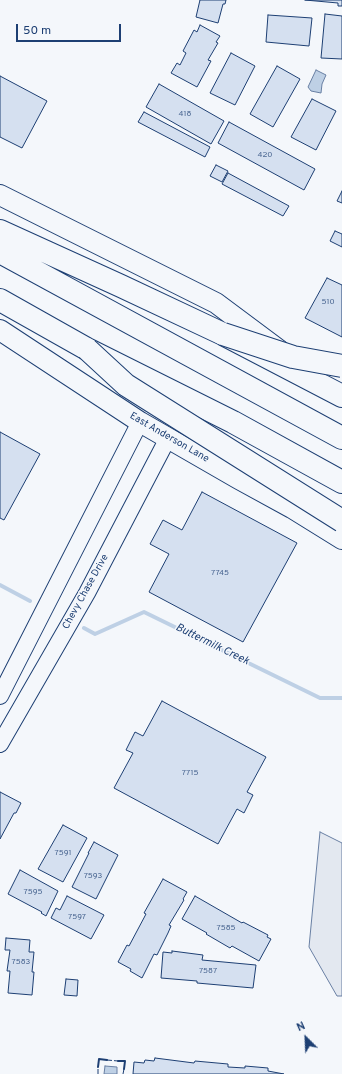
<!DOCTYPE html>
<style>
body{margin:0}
#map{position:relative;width:342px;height:1074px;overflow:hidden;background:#f4f7fb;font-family:Overpass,sans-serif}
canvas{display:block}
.north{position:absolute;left:286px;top:1018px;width:40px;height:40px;-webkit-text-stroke:3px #f4f7fb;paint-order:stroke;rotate:336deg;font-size:11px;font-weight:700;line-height:16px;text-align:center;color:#1d3f73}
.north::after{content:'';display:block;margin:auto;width:14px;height:18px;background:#1d3f73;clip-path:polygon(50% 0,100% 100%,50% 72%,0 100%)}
.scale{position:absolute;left:16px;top:24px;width:105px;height:18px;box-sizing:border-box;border:2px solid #1d3f73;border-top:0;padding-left:5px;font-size:12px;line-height:14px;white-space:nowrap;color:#1d3f73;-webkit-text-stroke:3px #f4f7fb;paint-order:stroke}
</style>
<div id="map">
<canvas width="342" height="1074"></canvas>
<div class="north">N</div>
<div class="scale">50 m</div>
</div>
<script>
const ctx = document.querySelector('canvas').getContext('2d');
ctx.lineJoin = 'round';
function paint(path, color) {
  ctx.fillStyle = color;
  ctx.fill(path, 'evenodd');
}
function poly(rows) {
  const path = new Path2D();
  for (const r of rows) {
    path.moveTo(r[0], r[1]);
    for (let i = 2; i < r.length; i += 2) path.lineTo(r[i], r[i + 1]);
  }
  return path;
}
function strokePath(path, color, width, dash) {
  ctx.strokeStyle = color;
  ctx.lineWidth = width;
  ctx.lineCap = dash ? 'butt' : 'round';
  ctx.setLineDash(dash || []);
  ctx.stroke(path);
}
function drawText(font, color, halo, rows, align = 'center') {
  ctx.font = font + ' Overpass,sans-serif';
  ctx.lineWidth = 3;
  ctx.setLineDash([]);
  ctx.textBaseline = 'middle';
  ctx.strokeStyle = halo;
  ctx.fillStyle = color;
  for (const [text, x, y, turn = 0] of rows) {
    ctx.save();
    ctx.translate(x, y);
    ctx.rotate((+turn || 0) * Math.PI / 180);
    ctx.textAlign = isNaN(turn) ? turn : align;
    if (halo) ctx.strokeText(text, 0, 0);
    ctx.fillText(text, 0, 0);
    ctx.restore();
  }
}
const parking = poly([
 [320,832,342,843,342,996,337,996,309,947,320,832]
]);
paint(parking, '#e3e8f0');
strokePath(parking, '#687fa3', 1);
const water = poly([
 [316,70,326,75,322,84,321,93,311,91,308,87,316,70],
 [105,1066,117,1067,117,1074,104,1074,105,1066]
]);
paint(water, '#bed0e5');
strokePath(water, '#687fa3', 1);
strokePath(poly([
 [0,585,30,601],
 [84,628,95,634,144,612,320,698,342,698]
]), '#bed0e5', 4);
const building = poly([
 [200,0,226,0,225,4,223,4,218,23,196,17,200,0],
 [305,0,342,0,342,6,338,6,338,3,305,0],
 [325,14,342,16,342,59,321,58,325,14],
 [268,15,312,18,309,46,266,42,268,15],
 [200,25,220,36,216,42,218,43,208,60,211,61,197,87,171,73,177,63,180,65,186,53,183,51,194,30,197,32,200,25],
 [231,53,255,66,235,105,210,93,231,53],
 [277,66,300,79,273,127,250,114,277,66],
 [0,76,47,101,22,148,0,137,0,76],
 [159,84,224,121,211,144,146,107,159,84],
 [312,99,336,111,316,150,291,137,312,99],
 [144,112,210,147,205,157,138,122,144,112],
 [229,122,315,169,304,190,218,143,229,122],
 [216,165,228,171,222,182,210,176,216,165],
 [228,173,289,206,283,216,222,184,228,173],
 [342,191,342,203,337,201,342,191],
 [335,231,342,234,342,247,330,241,335,231],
 [327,278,342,285,342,337,305,318,327,278],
 [0,432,40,454,4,520,0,518,0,432],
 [202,492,297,543,243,642,149,592,169,554,150,544,163,520,182,530,202,492],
 [162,701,266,757,247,792,253,795,244,813,237,809,218,844,114,788,133,753,126,750,135,732,143,736,162,701],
 [0,792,21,803,16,813,14,813,0,839,0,792],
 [63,825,87,838,63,882,38,869,63,825],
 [94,842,118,855,96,899,72,887,89,853,88,853,94,842],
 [20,870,58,891,46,916,41,913,42,912,8,894,20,870],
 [163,879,187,892,183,899,184,900,169,925,171,926,168,933,157,955,154,954,142,978,130,971,131,969,118,962,127,945,129,946,146,914,144,913,163,879],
 [67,896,104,915,91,939,51,918,56,908,60,910,67,896],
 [195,896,242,923,243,922,268,935,267,937,271,939,259,961,232,946,230,948,206,934,207,933,182,919,195,896],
 [6,938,30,940,29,952,34,952,32,972,34,972,32,995,8,993,10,971,7,971,10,950,5,950,6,938],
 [172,951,203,955,202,960,256,965,253,988,197,983,197,981,161,978,163,952,172,953,172,951],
 [66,979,78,980,77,996,64,995,66,979],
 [155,1058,194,1063,195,1061,228,1064,228,1067,245,1068,245,1066,268,1068,268,1071,284,1074,133,1074,134,1062,144,1063,145,1060,154,1061,155,1058]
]);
paint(building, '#d5e0f0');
strokePath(building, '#1d3f73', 1);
const minor = poly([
 [0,696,140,422],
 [0,744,87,593,168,438]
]);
const major = poly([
 [0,195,216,303,279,350],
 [0,330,140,422,239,479,292,508,342,539]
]);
const highway = poly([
 [0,231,121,286,223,334,342,396],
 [0,252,342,438],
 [0,300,87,349,233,422,342,482]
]);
strokePath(minor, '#1d3f73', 18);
strokePath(major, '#1d3f73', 22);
strokePath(highway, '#1d3f73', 24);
strokePath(minor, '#f4f7fb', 16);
strokePath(major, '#f4f7fb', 20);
strokePath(highway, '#f4f7fb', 22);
const highwayBridge = poly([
 [223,334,293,357,342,366],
 [87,349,126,385,342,521]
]);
strokePath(highwayBridge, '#1d3f73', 24, []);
strokePath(highwayBridge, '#f4f7fb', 22);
strokePath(poly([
 [107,1060,118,1061],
 [98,1074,98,1067],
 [123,1074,124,1069]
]), '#1d3f73', 1, [5, 2]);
strokePath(poly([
 [118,1061,125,1061,124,1069],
 [98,1067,99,1059,107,1060]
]), '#1d3f73', 2);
drawText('8px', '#4b6792', null, [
 ["418",185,114],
 ["420",265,155],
 ["510",328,302],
 ["7745",220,573],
 ["7715",190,773],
 ["7591",63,853],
 ["7593",93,876],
 ["7595",33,892],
 ["7597",77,917],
 ["7585",226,928],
 ["7583",21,962],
 ["7587",208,971]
]);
drawText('10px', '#1d3f73', '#f4f7fb', [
 ["East Anderson Lane",169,438,30],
 ["Chevy Chase Drive",86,592,-61]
]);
drawText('italic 11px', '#1d3f73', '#f4f7fb', [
 ["Buttermilk Creek",212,645,26]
]);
</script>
